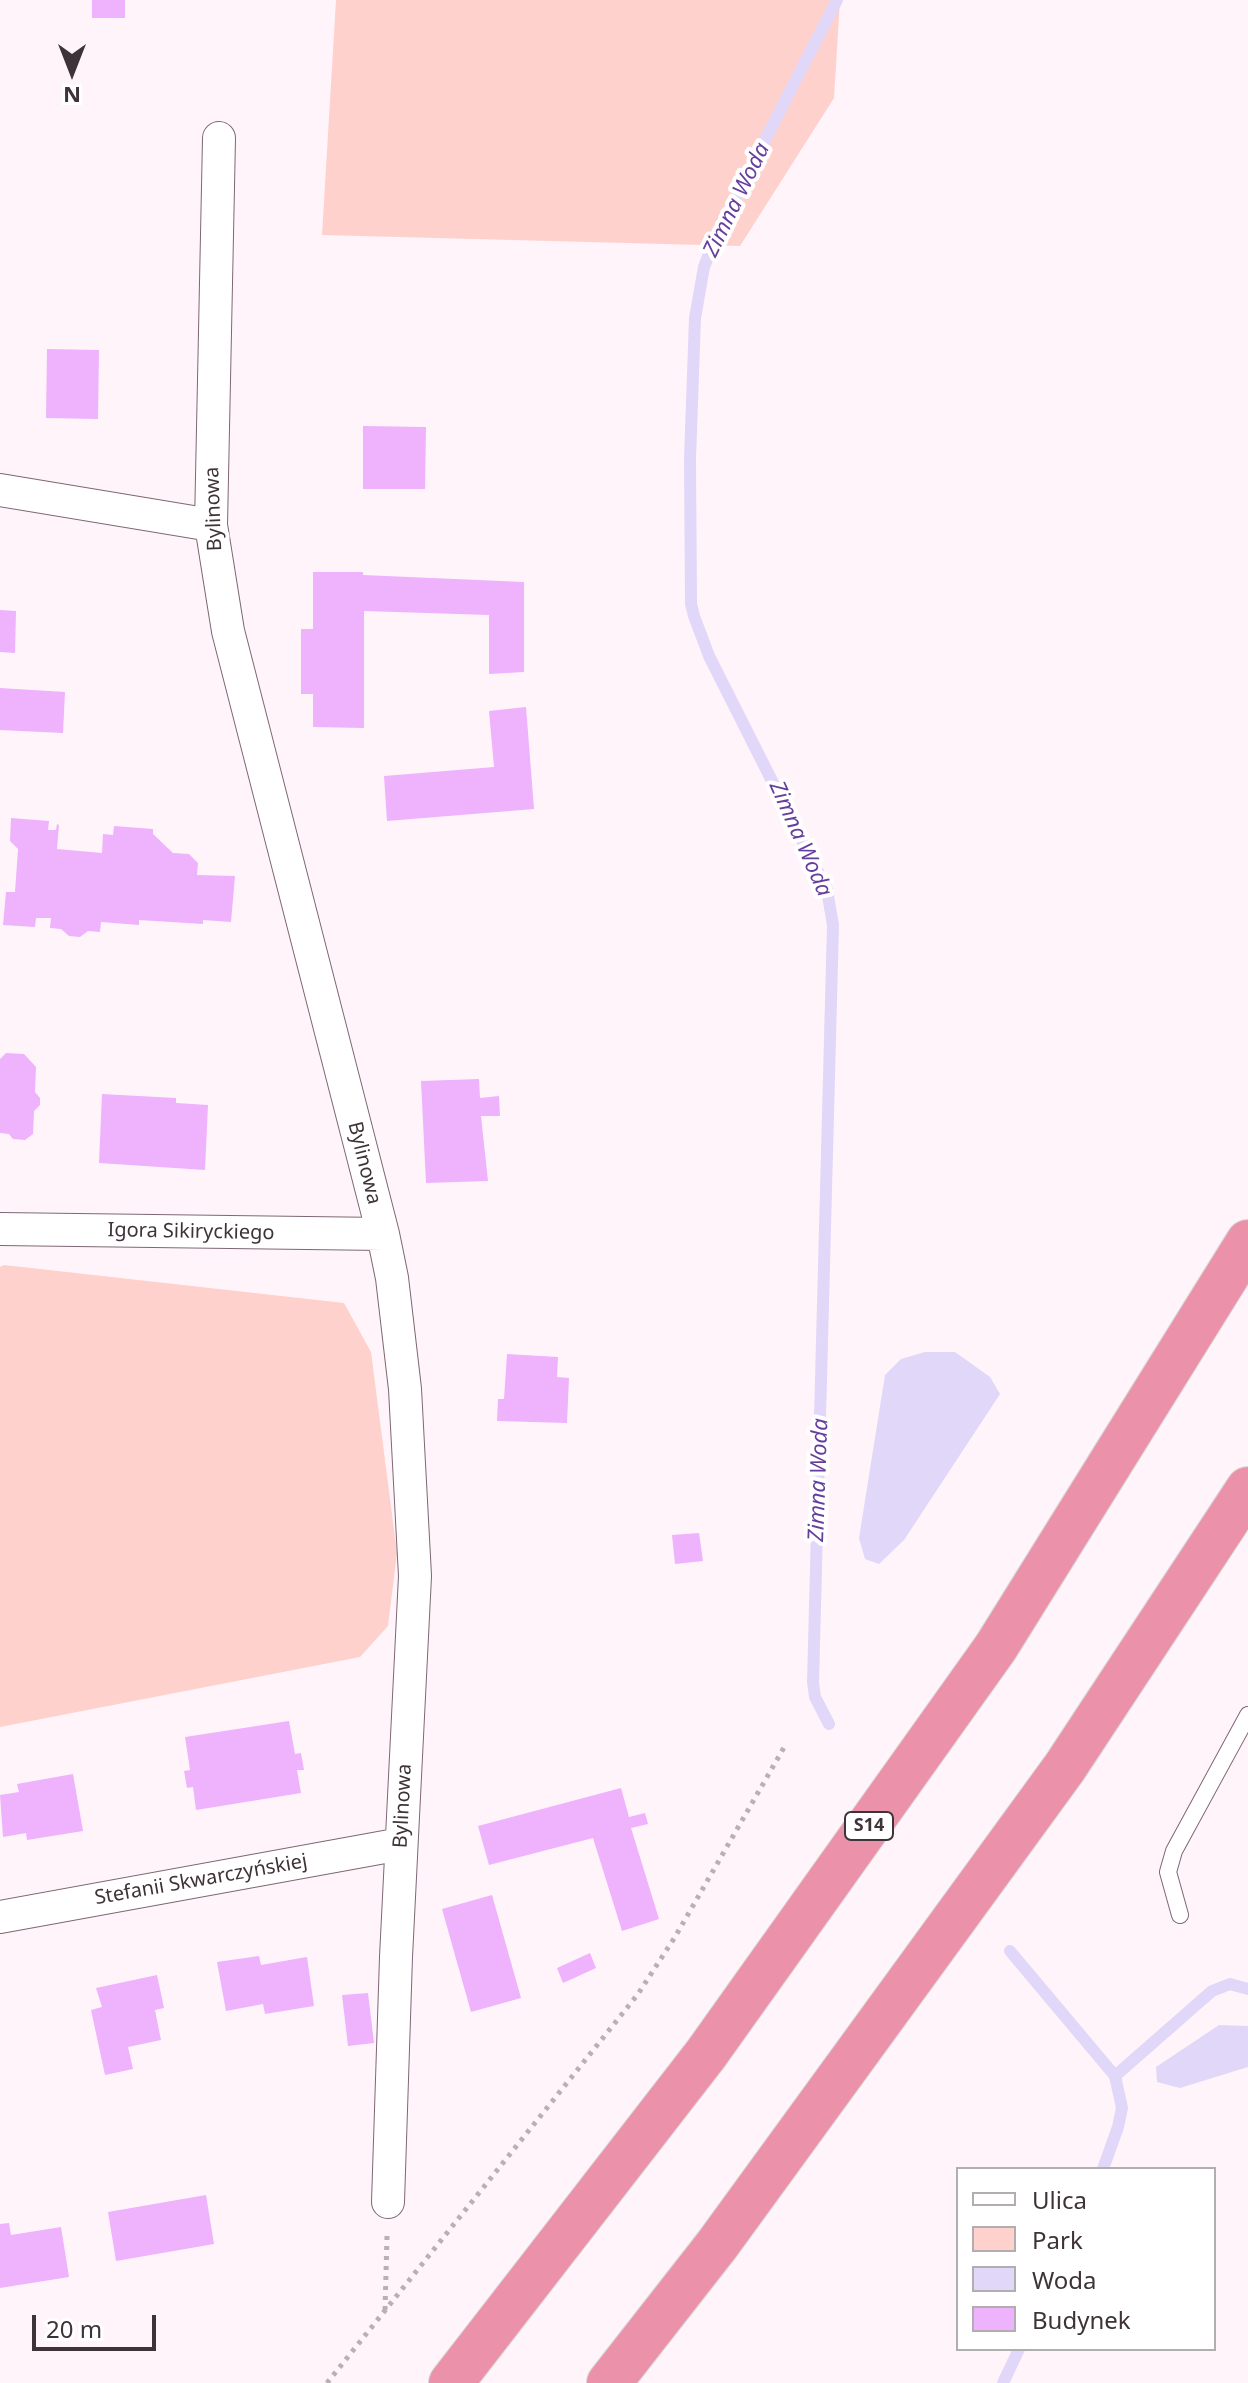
<!DOCTYPE html>
<meta charset="utf-8">
<style>
body{margin:0}
#map{position:relative;width:1248px;height:2383px;overflow:hidden;background:#fff4fa;font-family:"Noto Sans",sans-serif}
canvas{display:block}
.legend{position:absolute;left:956px;top:2167px;width:260px;height:184px;box-sizing:border-box;background:#fff;border:2px solid #b1adb0;margin:0;padding:10px 14px;list-style:none;font-size:24px;color:#3d3339}
.legend li{display:flex;align-items:center;gap:16px;height:40px}
.legend b{width:40px;border:2px solid #b1adb0}
.north{position:absolute;left:32px;top:32px;width:80px;height:80px;-webkit-text-stroke:6px #fff;paint-order:stroke;rotate:180deg;font-size:22px;font-weight:700;line-height:32px;text-align:center;color:#3d3339}
.north::after{content:'';display:block;margin:auto;width:28px;height:36px;background:#3d3339;clip-path:polygon(50% 0,100% 100%,50% 72%,0 100%)}
.scale{position:absolute;left:32px;top:2315px;width:124px;height:36px;box-sizing:border-box;border:4px solid #3d3339;border-top:0;padding-left:10px;font-size:24px;line-height:28px;white-space:nowrap;color:#3d3339;-webkit-text-stroke:6px #fff;paint-order:stroke}
</style>
<div id="map">
<canvas width="1248" height="2383"></canvas>
<ul class="legend">
<li><b style="height:10px;background:#fff"></b>Ulica</li>
<li><b style="height:22px;background:#fed1cd"></b>Park</li>
<li><b style="height:22px;background:#e1d7f9"></b>Woda</li>
<li><b style="height:22px;background:#efb2fc"></b>Budynek</li>
</ul>
<div class="north">N</div>
<div class="scale">20 m</div>
</div>
<script>
const ctx = document.querySelector('canvas').getContext('2d');
ctx.lineJoin = 'round';
function paint(path, color) {
  ctx.fillStyle = color;
  ctx.fill(path, 'evenodd');
}
function poly(rows) {
  const path = new Path2D();
  for (const r of rows) {
    path.moveTo(r[0], r[1]);
    for (let i = 2; i < r.length; i += 2) path.lineTo(r[i], r[i + 1]);
  }
  return path;
}
function strokePath(path, color, width, dash) {
  ctx.strokeStyle = color;
  ctx.lineWidth = width;
  ctx.lineCap = dash ? 'butt' : 'round';
  ctx.setLineDash(dash || []);
  ctx.stroke(path);
}
function drawText(font, color, halo, rows, align = 'center') {
  ctx.font = font + ' "Noto Sans",sans-serif';
  ctx.lineWidth = 8;
  ctx.setLineDash([]);
  ctx.textBaseline = 'middle';
  ctx.strokeStyle = halo;
  ctx.fillStyle = color;
  for (const [text, x, y, turn = 0] of rows) {
    ctx.save();
    ctx.translate(x, y);
    ctx.rotate((+turn || 0) * Math.PI / 180);
    ctx.textAlign = isNaN(turn) ? turn : align;
    if (halo) ctx.strokeText(text, 0, 0);
    ctx.fillText(text, 0, 0);
    ctx.restore();
  }
}
paint(poly([
 [336,0,840,0,834,98,740,246,322,235],
 [4,1265,344,1303,371,1352,397,1553,388,1626,360,1657,0,1727,0,1267]
]), '#fed1cd');
paint(poly([
 [925,1352,955,1352,990,1377,1000,1394,904,1540,879,1564,865,1559,859,1538,885,1375,901,1359],
 [1219,2025,1248,2026,1248,2067,1180,2088,1157,2082,1156,2067]
]), '#e1d7f9');
strokePath(poly([
 [829,1724,815,1697,813,1682,833,925,827,890,709,656,694,616,691,604,690,459,695,318,704,267,717,233,837,0],
 [1010,1951,1115,2076,1122,2108,1118,2127,1103,2169],
 [1115,2076,1212,1991,1230,1984,1248,1989],
 [1003,2383,1019,2349]
]), '#e1d7f9', 12);
paint(poly([
 [92,0,125,0,125,18,92,18],
 [47,349,99,350,98,419,46,418],
 [363,426,426,427,425,489,363,489],
 [313,572,363,572,363,575,524,582,524,672,489,674,489,615,364,611,364,728,313,727,313,694,301,694,301,629,313,629],
 [0,610,16,611,15,653,0,652],
 [0,688,65,692,63,733,0,730],
 [526,707,534,809,387,821,384,776,494,767,489,711],
 [11,818,49,821,48,830,56,830,57,824,59,825,57,849,102,853,103,834,113,835,114,826,153,829,153,834,173,853,189,854,198,863,197,875,235,876,231,922,203,920,203,924,139,920,139,925,101,922,100,932,88,931,80,937,69,936,61,929,50,928,51,918,36,918,35,927,3,925,6,892,15,892,18,849,10,841],
 [6,1053,24,1054,36,1067,35,1092,40,1098,40,1105,34,1111,33,1134,25,1140,13,1139,9,1134,0,1133,0,1059],
 [479,1079,480,1098,499,1096,500,1116,481,1116,488,1181,426,1183,421,1081],
 [102,1094,176,1098,176,1103,208,1105,205,1170,99,1163],
 [507,1354,558,1357,557,1377,569,1378,567,1423,497,1421,498,1399,504,1399],
 [699,1533,703,1561,675,1564,672,1535],
 [289,1721,295,1754,301,1753,304,1770,297,1770,301,1793,196,1810,193,1787,187,1788,184,1771,190,1770,185,1737],
 [73,1774,83,1831,27,1840,26,1833,3,1837,0,1795,19,1792,17,1784],
 [621,1788,629,1817,645,1813,648,1824,631,1828,659,1919,622,1931,593,1838,489,1865,478,1826],
 [492,1895,521,1998,471,2012,442,1909],
 [590,1953,596,1968,563,1983,557,1968],
 [259,1956,261,1965,307,1957,314,2006,265,2014,263,2004,226,2011,217,1962],
 [157,1975,164,2008,155,2010,161,2040,128,2047,133,2069,105,2075,91,2010,102,2007,96,1988],
 [368,1993,374,2043,348,2046,342,1995],
 [206,2195,214,2244,116,2261,108,2212],
 [9,2223,11,2235,61,2227,69,2277,0,2288,0,2224]
]), '#efb2fc');
const lane = poly([
 [1180,1915,1168,1872,1174,1851,1248,1715]
]);
const street = poly([
 [219,138,211,525,228,631,383,1234,392,1278,405,1389,415,1576,396,1957,388,2202],
 [0,490,211,525],
 [0,1229,383,1234],
 [0,1917,401,1844]
]);
const highway = poly([
 [451,2383,706,2054,996,1647,1248,1242],
 [609,2383,717,2245,1065,1767,1248,1489]
]);
strokePath(lane, '#7e6775', 18);
strokePath(street, '#7e6775', 34);
strokePath(highway, '#d8d6d7', 46);
strokePath(poly([
 [385,2310,387,2236],
 [327,2383,638,1994,675,1937,786,1744]
]), '#b9afb5', 5, [4, 6]);
strokePath(lane, '#fff', 16);
strokePath(street, '#fff', 32);
strokePath(highway, '#eb92aa', 44);
for (const [x, y, w] of [
 [869,1826,48]
]) {
  const box = new Path2D();
  box.roundRect(x - w / 2, y - 14, w, 28, 6);
  ctx.fillStyle = '#fff';
  ctx.fill(box);
  strokePath(box, '#3d3339', 2);
}
drawText('bold 18px', '#3d3339', null, [
 ["S14",869,1826]
]);
drawText('20px', '#3d3339', '#fff', [
 ["Bylinowa",214,509,-92],
 ["Bylinowa",364,1163,76],
 ["Igora Sikiryckiego",191,1232,1],
 ["Bylinowa",403,1806,-87],
 ["Stefanii Skwarczyńskiej",201,1880,-10]
]);
drawText('italic 22px', '#663e9d', '#fff', [
 ["Zimna Woda",737,200,-64],
 ["Zimna Woda",800,839,66],
 ["Zimna Woda",819,1480,-88]
]);
</script>
